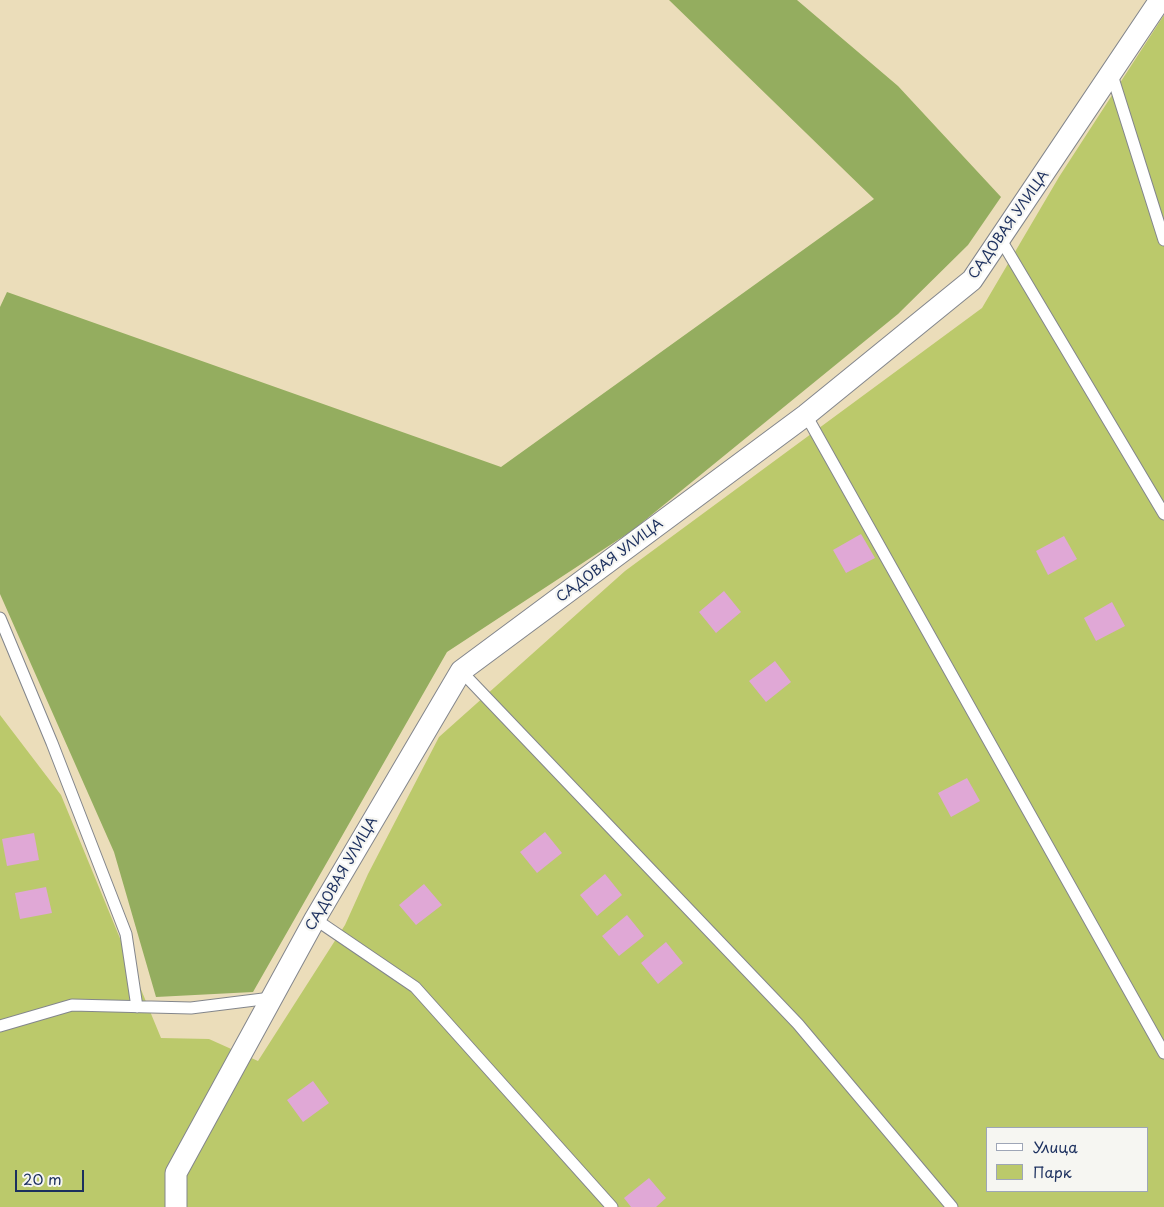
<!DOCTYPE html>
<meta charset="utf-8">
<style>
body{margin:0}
#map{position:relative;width:1164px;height:1207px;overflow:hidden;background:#ebddba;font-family:"Playpen Sans",sans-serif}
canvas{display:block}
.legend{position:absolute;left:986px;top:1127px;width:162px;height:65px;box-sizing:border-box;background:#f6f6f2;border:1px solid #9ea6b7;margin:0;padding:6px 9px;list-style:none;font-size:15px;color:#1b2f5e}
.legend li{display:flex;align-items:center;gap:10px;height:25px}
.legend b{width:25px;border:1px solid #9ea6b7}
.scale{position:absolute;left:15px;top:1170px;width:69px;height:22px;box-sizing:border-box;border:2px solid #1b2f5e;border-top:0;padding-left:6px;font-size:15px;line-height:18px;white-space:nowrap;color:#1b2f5e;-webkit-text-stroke:4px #f6f6f2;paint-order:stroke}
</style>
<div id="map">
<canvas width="1164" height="1207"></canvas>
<ul class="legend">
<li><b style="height:6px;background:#fff"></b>Улица</li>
<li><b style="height:14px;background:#bbc96b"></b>Парк</li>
</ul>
<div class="scale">20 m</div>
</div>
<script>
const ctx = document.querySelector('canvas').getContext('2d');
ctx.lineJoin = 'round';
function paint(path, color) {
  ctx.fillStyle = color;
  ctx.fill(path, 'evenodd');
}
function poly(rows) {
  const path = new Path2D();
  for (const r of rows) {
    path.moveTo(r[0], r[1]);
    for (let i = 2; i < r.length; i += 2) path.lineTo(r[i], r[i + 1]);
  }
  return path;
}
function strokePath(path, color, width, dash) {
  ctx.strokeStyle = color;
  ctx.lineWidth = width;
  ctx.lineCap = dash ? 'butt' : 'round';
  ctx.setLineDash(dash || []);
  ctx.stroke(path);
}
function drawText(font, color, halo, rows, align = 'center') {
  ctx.font = font + ' "Playpen Sans",sans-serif';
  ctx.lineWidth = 4.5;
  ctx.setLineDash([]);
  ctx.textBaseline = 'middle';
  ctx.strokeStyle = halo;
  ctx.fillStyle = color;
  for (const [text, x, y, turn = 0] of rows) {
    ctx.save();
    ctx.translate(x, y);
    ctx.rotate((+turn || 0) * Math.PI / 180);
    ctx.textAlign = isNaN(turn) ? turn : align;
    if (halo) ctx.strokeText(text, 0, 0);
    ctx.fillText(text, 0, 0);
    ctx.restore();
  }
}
paint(poly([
 [1164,15,1164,1207,0,1207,0,715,61,795,161,1038,209,1039,258,1061,345,925,368,874,439,737,625,571,982,308,1059,177],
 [988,1128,1148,1128,1148,1191,988,1191]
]), '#bbc96b');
paint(poly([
 [669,0,797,0,898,86,1001,197,968,245,898,314,633,530,447,652,253,992,156,997,114,852,0,594,0,307,7,292,501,467,874,199]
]), '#94ad5f');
paint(poly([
 [861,534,875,558,846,573,833,550],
 [1064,536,1077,559,1048,575,1036,551],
 [724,591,741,612,716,633,699,612],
 [1112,602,1125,626,1096,641,1084,618],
 [775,661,791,682,766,702,749,681],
 [967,778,980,801,951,817,938,793],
 [545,832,562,853,537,873,520,852],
 [34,833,39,860,7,866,2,839],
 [605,874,622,895,597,916,580,895],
 [424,884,442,905,416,925,399,905],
 [46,887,52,913,20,919,15,893],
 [627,915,644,936,619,956,602,936],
 [666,942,683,963,658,984,641,963],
 [313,1081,329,1103,303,1122,287,1100],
 [649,1178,666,1198,656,1207,631,1207,624,1198]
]), '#e0a8d6');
const service = poly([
 [1112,75,1164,240],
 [1001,240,1164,514],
 [806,415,1164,1053],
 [0,618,52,743,126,934,137,1007],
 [461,671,798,1024,952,1207],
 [315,919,415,987,612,1207],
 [0,1026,72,1005,191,1008,271,998]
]);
const minor = poly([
 [176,1207,176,1173,315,919,461,671,806,415,972,280,1160,0]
]);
strokePath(service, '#83868c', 13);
strokePath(minor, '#83868c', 23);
strokePath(service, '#fff', 11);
strokePath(minor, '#fff', 21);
drawText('14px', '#1b2f5e', '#f6f6f2', [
 ["САДОВАЯ УЛИЦА",1009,225,-55],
 ["САДОВАЯ УЛИЦА",610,561,-37],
 ["САДОВАЯ УЛИЦА",342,874,-60]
]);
</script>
